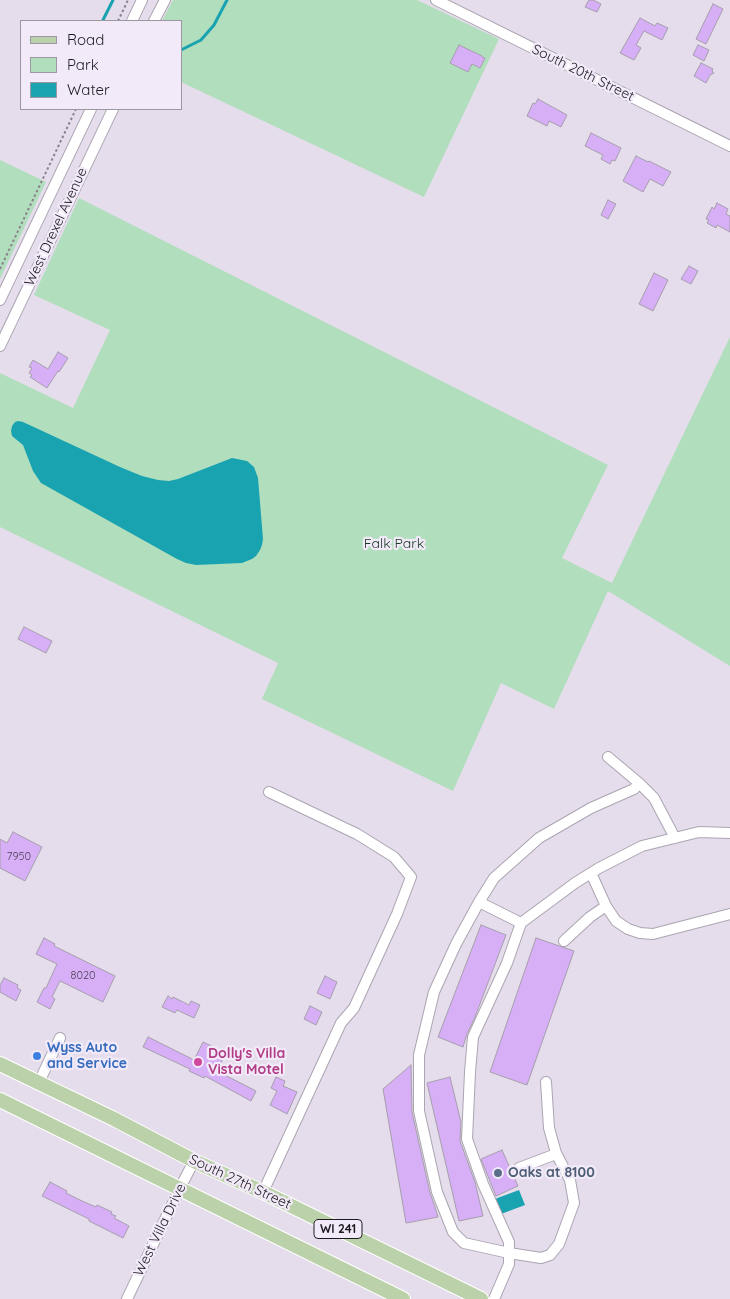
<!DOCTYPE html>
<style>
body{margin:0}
#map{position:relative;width:730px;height:1299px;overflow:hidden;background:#e5ddeb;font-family:Quicksand,sans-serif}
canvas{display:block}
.legend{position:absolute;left:20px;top:20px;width:162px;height:90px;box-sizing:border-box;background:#f2eaf8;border:1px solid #9d97a1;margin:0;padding:6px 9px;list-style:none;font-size:15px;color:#1d1a1f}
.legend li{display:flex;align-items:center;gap:10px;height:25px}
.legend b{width:25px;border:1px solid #9d97a1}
</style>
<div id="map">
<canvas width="730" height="1299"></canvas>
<ul class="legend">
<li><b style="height:6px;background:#bbd1a9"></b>Road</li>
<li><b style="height:14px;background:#b1debd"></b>Park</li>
<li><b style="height:14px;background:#19a3b1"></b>Water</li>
</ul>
</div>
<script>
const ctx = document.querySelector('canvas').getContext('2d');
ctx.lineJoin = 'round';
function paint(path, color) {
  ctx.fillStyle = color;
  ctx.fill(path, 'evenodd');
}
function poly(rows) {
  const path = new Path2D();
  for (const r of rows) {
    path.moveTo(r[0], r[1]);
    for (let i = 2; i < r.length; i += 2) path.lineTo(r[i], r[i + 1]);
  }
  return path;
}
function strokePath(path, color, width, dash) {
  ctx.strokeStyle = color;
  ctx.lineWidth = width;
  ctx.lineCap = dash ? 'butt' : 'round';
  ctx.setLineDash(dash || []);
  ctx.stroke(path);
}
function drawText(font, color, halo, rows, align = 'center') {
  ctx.font = font + ' Quicksand,sans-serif';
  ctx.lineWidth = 4.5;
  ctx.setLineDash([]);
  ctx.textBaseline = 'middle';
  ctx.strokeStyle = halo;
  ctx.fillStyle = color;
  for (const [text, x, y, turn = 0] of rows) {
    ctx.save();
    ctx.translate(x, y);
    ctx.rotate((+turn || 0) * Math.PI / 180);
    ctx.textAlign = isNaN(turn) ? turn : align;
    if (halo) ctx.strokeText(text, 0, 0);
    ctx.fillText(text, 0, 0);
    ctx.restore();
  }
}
paint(poly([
 [173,0,417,0,499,39,424,197,181,82,181,21,162,21],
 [0,160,46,182,0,279],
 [79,198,608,465,562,558,612,583,730,337,730,666,608,591,554,709,501,683,453,791,262,699,278,663,0,527,0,373,73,408,110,330,34,295]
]), '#b1debd');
paint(poly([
 [18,421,23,422,120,467,142,476,158,480,169,481,178,479,232,458,247,461,254,467,258,478,263,539,262,545,260,550,256,556,252,559,242,563,196,565,186,563,177,559,41,483,33,471,23,445,12,436,11,431,12,426,15,422],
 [519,1190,525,1205,501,1214,495,1199]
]), '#19a3b1');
strokePath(poly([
 [103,21,103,20,113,0],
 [181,50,201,40,214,25,227,0]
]), '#19a3b1', 3);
const building = poly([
 [589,0,593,0,601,4,597,12,585,7,589,0],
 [713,4,723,9,706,44,696,39,713,4],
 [640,18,655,26,657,23,668,28,662,40,644,31,636,45,641,48,634,60,620,53,640,18],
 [459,45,482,56,482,57,485,58,480,68,472,64,468,72,450,63,459,45],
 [698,45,709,50,704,61,693,55,698,45],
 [701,63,713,69,712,71,714,73,710,75,706,83,694,76,701,63],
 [538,99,567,115,561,127,549,121,547,126,527,116,533,103,535,104,538,99],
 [591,133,621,148,615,161,612,160,610,164,601,159,603,155,585,146,591,133],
 [636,156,648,162,649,161,671,172,663,186,650,179,643,192,623,181,636,156],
 [608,200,616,204,608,219,601,215,608,200],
 [717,203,728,209,726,214,730,216,730,232,717,225,716,228,707,223,709,220,706,219,712,207,714,209,717,203],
 [689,266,698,271,691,284,681,279,689,266],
 [654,273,668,280,653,311,639,304,654,273],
 [58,352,68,358,59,372,58,371,47,388,30,377,32,375,29,373,32,368,29,367,33,360,48,369,58,352],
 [24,627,52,641,46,653,18,639,24,627],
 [13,832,42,847,25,881,0,868,0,839,7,843,13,832],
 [481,925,506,935,475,1017,467,1034,463,1047,438,1037,481,925],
 [44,938,55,944,54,946,115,976,103,1002,60,981,52,997,55,999,50,1009,37,1002,44,988,46,988,57,964,36,954,44,938],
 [536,938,574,951,527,1085,490,1072,536,938],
 [325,976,337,982,330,999,317,993,325,976],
 [4,978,18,985,17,988,21,990,16,1001,0,992,0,985,4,978],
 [168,996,172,999,173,997,189,1005,191,1001,200,1005,194,1018,177,1010,175,1013,162,1007,168,996],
 [310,1006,322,1012,316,1025,304,1019,310,1006],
 [148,1037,194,1060,203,1042,226,1053,217,1071,256,1091,251,1101,205,1076,204,1078,189,1071,190,1069,143,1047,148,1037],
 [411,1065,412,1112,430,1193,435,1207,438,1217,406,1223,383,1089,411,1065],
 [276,1077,285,1081,283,1086,297,1092,287,1114,270,1105,277,1091,271,1088,276,1077],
 [450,1077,461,1122,460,1141,475,1182,483,1216,459,1221,427,1083,450,1077],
 [502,1150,518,1186,496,1196,481,1159,502,1150],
 [50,1182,67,1191,66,1193,82,1201,96,1207,97,1205,112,1212,111,1214,116,1216,114,1218,129,1226,123,1238,89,1221,89,1219,42,1196,50,1182]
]);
paint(building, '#d7aff7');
strokePath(building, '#a59eab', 1);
const minor = poly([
 [436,0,730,146],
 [132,21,142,0],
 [154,21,165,0],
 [0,300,91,109],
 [0,346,113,109],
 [639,783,654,798,675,838],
 [479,902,521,923],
 [606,906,616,921,628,929,640,933,653,934,730,914],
 [521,923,575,883,599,868,642,846,699,832,730,833],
 [564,941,590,917,606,906,591,873],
 [39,1082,60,1038],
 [546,1082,549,1128,556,1153,570,1180,574,1203,559,1244,550,1255,541,1258,509,1253,464,1243,453,1232,437,1192,419,1111,419,1055,434,992,456,944,479,902,494,878,539,838,591,808,634,789,639,783,608,757],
 [519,1168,556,1154],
 [263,1192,341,1023,354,1008,397,914,411,877,394,857,357,834,269,792],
 [127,1299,180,1188,194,1161],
 [494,1299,509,1264,509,1242,483,1184,467,1139,470,1072,473,1037,507,963,521,923]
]);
const major = poly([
 [0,1064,114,1119,194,1161,263,1192,481,1299],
 [0,1100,403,1299]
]);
strokePath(minor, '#aba4b1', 12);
strokePath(major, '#fff', 16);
strokePath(poly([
 [118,21,128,0],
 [0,269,76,109]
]), '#89838d', 2, [2.5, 2.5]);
strokePath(minor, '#fff', 10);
strokePath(major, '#bbd1a9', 14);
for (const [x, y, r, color] of [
 [37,1056,5,"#3f7fe0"],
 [198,1062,5,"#d1479c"],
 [498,1173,5,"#5c6f8a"]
]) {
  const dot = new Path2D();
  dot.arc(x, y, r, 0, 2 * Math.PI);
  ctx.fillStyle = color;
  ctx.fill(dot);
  strokePath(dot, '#f2eaf8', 2);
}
drawText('11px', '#4c3f55', null, [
 ["7950",19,857],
 ["8020",83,976]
]);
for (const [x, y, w] of [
 [338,1229,48]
]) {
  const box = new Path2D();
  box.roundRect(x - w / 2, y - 9.5, w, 19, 4);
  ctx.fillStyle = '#f2eaf8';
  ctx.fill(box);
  strokePath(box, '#1d1a1f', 1);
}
drawText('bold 12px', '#1d1a1f', null, [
 ["WI 241",338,1229]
]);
drawText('14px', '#1d1a1f', '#f2eaf8', [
 ["South 20th Street",583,73,26],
 ["West Drexel Avenue",56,227,-65],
 ["South 27th Street",240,1182,25],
 ["West Villa Drive",160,1230,-64]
]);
drawText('14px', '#163721', '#f2eaf8', [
 ["Falk Park",394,544]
]);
drawText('bold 14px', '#366cbe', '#f2eaf8', [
 ["Wyss Auto",47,1048],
 ["and Service",47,1064]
], 'left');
drawText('bold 14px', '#b23c85', '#f2eaf8', [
 ["Dolly's Villa",208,1054],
 ["Vista Motel",208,1070]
], 'left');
drawText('bold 14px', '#4e5e75', '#f2eaf8', [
 ["Oaks at 8100",508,1173]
], 'left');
</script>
